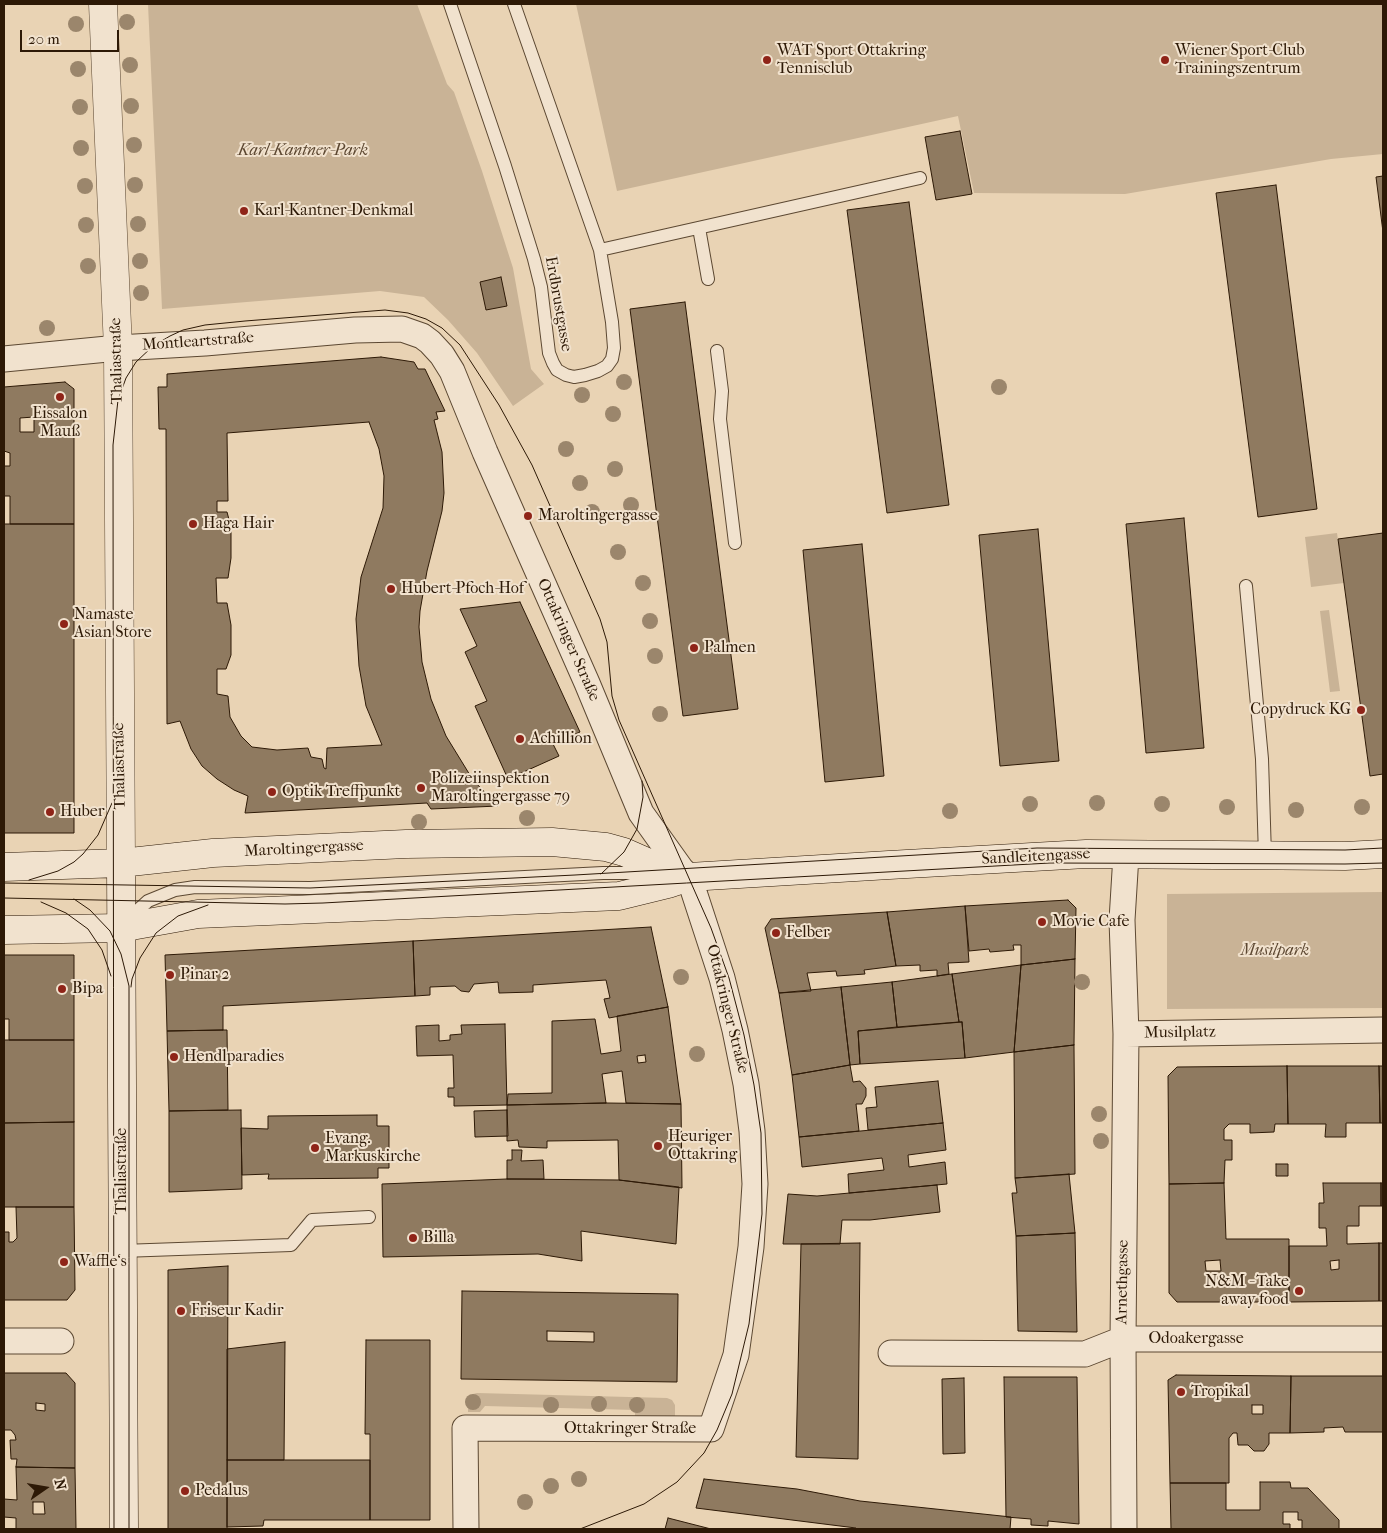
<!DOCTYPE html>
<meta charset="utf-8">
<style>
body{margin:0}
#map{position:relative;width:1387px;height:1533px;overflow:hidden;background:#e9d3b4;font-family:"IM FELL French Canon",serif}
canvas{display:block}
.frame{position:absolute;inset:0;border:5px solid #2d1906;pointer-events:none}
.north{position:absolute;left:20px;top:1463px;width:50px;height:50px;-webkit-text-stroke:4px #f1e2ce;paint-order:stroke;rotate:77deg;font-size:14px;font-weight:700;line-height:20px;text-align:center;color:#2d1906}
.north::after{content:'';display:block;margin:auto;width:18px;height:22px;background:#2d1906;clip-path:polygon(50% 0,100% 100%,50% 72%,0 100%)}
.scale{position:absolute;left:20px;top:30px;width:99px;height:22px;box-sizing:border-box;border:2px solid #2d1906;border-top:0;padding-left:6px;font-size:15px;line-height:18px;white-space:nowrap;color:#2d1906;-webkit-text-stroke:4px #f1e2ce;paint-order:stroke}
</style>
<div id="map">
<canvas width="1387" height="1533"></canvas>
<div class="frame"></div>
<div class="north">N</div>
<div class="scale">20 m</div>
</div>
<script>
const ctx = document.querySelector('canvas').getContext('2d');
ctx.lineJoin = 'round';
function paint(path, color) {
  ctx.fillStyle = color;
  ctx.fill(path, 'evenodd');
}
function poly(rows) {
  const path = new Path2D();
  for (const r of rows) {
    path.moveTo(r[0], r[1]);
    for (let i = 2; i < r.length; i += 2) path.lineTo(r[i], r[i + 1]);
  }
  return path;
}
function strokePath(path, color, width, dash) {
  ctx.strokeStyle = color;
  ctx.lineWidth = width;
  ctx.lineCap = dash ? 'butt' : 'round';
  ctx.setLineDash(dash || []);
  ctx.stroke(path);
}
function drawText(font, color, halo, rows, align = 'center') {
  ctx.font = font + ' "IM FELL French Canon",serif';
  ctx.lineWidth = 4;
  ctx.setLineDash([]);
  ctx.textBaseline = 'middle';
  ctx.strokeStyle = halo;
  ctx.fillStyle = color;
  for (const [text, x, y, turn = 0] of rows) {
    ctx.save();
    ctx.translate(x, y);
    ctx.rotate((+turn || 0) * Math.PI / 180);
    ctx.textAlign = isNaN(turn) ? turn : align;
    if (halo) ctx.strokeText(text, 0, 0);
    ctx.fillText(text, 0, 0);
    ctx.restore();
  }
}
paint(poly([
 [148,4,417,4,447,84,454,92,482,171,513,268,531,369,544,384,513,406,477,353,448,320,424,297,380,291,162,309],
 [576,4,1383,4,1383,154,1331,159,1125,194,974,193,958,116,617,191],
 [1337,533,1344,583,1311,587,1305,537],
 [1329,610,1340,691,1330,692,1320,611],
 [1383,892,1383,1008,1167,1009,1167,894],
 [477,1393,667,1398,672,1400,675,1405,675,1420,635,1417,635,1410,485,1406,480,1412,468,1412,468,1398,473,1394]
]), '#c9b396');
const building = poly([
 [960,131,972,194,936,200,925,137,960,131],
 [1383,176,1383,232,1376,177,1383,176],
 [1276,185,1317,509,1258,517,1216,193,1276,185],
 [909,202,949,505,887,513,847,210,909,202],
 [501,277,507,306,486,310,480,282,501,277],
 [685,302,738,709,683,716,630,309,685,302],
 [381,357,414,362,418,369,425,369,445,411,436,412,438,419,434,420,442,452,444,493,442,511,427,571,420,611,419,627,422,662,431,699,446,736,473,780,498,806,431,809,427,803,245,813,248,796,234,790,217,779,202,766,191,749,180,721,167,724,166,429,159,429,158,387,167,387,167,374,381,357],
 [369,422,379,449,384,476,383,508,361,577,356,619,359,666,366,706,382,745,327,748,326,769,324,768,322,759,311,757,308,748,277,750,252,747,241,736,230,717,228,696,217,694,217,669,226,669,231,655,231,625,227,603,217,603,216,578,228,578,231,558,231,527,227,512,217,512,217,501,228,501,227,433,369,422],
 [65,382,74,389,74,524,10,524,10,496,4,496,4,466,10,466,10,453,4,451,4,387,65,382],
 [34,417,34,432,20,432,20,418,34,417],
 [1184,518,1204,748,1146,753,1126,524,1184,518],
 [4,524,74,524,74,833,4,833,4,524],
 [1038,529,1059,761,1000,766,979,535,1038,529],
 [1383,533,1383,774,1370,776,1338,539,1383,533],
 [862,544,884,776,825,782,803,550,862,544],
 [520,602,580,732,553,744,559,756,508,779,475,706,487,701,465,652,477,646,460,609,520,602],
 [1068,900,1076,908,1075,959,1021,965,1021,945,1013,945,1014,950,990,952,989,949,969,951,965,906,1068,900],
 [965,906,969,962,948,963,949,974,937,976,937,970,920,971,920,965,896,966,887,912,965,906],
 [887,912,896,966,864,970,865,974,837,976,836,971,807,973,811,991,779,993,765,928,771,919,887,912],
 [651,927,668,1007,609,1018,604,999,610,998,606,980,533,985,533,992,499,993,498,982,474,984,469,992,461,991,455,986,430,987,430,995,415,996,413,941,651,927],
 [413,941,415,996,223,1006,223,1030,167,1031,165,955,413,941],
 [4,955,74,955,74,1040,9,1040,9,1019,4,1019,4,955],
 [1075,959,1074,1045,1014,1052,1021,965,1075,959],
 [1021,965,1014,1052,965,1058,962,1022,959,1022,952,974,1021,965],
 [952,974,959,1022,897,1027,892,982,952,974],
 [892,982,897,1027,858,1031,860,1064,850,1065,841,987,892,982],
 [841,987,850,1065,792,1075,779,993,841,987],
 [668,1007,681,1104,626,1103,622,1071,602,1074,606,1103,507,1105,508,1094,552,1093,552,1021,595,1019,601,1054,621,1051,617,1016,668,1007],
 [645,1055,646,1062,638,1063,637,1056,645,1055],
 [962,1022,965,1058,860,1064,858,1031,962,1022],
 [505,1024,507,1105,454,1106,454,1097,448,1097,448,1088,454,1088,453,1055,417,1056,416,1026,439,1025,439,1041,450,1040,450,1035,462,1034,461,1025,505,1024],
 [223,1030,227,1030,228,1110,169,1111,167,1031,223,1030],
 [4,1040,74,1040,74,1122,4,1123,4,1040],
 [1074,1045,1075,1174,1015,1178,1014,1052,1074,1045],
 [850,1065,853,1082,860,1081,866,1088,866,1096,862,1104,856,1104,859,1131,799,1137,792,1075,850,1065],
 [1287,1066,1379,1066,1380,1123,1346,1123,1346,1137,1325,1137,1326,1124,1288,1124,1287,1066],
 [1287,1066,1288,1124,1275,1124,1274,1132,1250,1133,1250,1124,1229,1124,1224,1129,1224,1140,1232,1140,1232,1160,1225,1160,1224,1183,1169,1184,1168,1076,1177,1067,1287,1066],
 [1379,1066,1383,1066,1383,1123,1380,1123,1379,1066],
 [938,1081,943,1123,868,1130,866,1108,877,1107,875,1087,938,1081],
 [606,1103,681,1104,682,1188,619,1180,618,1140,547,1141,547,1148,519,1147,518,1140,507,1141,507,1105,606,1103],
 [241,1110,242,1189,169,1192,169,1111,241,1110],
 [507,1110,508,1136,475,1137,474,1111,507,1110],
 [377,1115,377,1126,389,1126,389,1168,378,1168,378,1178,268,1179,269,1174,242,1175,241,1128,268,1129,268,1116,377,1115],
 [74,1122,74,1207,4,1207,4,1123,74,1122],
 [943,1123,946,1150,908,1155,909,1167,945,1162,947,1184,849,1193,848,1174,884,1170,882,1158,802,1167,799,1137,943,1123],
 [512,1150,522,1150,521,1161,543,1160,544,1179,507,1179,507,1160,512,1160,512,1150],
 [1276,1164,1288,1164,1288,1176,1276,1176,1276,1164],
 [1069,1174,1075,1233,1016,1236,1012,1193,1017,1193,1015,1178,1069,1174],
 [507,1179,619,1180,679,1187,676,1244,581,1231,582,1261,538,1254,383,1257,382,1184,507,1179],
 [1224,1183,1226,1239,1289,1239,1289,1302,1177,1302,1169,1293,1169,1184,1224,1183],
 [1220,1260,1221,1271,1206,1271,1205,1261,1220,1260],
 [1323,1183,1381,1183,1381,1206,1359,1206,1359,1226,1347,1226,1347,1244,1379,1243,1379,1301,1289,1302,1289,1246,1327,1246,1326,1228,1319,1228,1319,1203,1324,1203,1323,1183],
 [1339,1260,1339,1269,1331,1270,1330,1261,1339,1260],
 [1381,1183,1383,1183,1383,1206,1381,1206,1381,1183],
 [937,1185,940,1212,870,1220,842,1220,840,1244,783,1244,788,1194,817,1196,937,1185],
 [16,1207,74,1207,75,1290,67,1300,4,1300,4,1232,9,1232,9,1242,13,1242,17,1238,16,1207],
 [1075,1233,1077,1332,1018,1331,1016,1236,1075,1233],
 [860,1243,858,1459,796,1457,801,1244,860,1243],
 [1379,1243,1383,1243,1383,1301,1379,1301,1379,1243],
 [228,1266,227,1529,168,1529,168,1270,228,1266],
 [462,1291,678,1294,677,1382,461,1379,462,1291],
 [547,1331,594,1332,594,1342,547,1341,547,1331],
 [366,1340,430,1340,430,1520,370,1520,370,1434,365,1434,366,1340],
 [285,1342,284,1460,227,1460,227,1349,285,1342],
 [4,1373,66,1373,75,1383,75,1468,16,1467,17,1459,11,1459,10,1440,16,1440,15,1435,11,1430,4,1430,4,1373],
 [36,1403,45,1404,45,1411,36,1410,36,1403],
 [1176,1375,1291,1376,1290,1433,1269,1433,1269,1444,1264,1451,1254,1451,1248,1445,1238,1445,1237,1433,1233,1433,1229,1438,1229,1483,1170,1483,1168,1380,1176,1375],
 [1252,1405,1263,1405,1263,1414,1252,1414,1252,1405],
 [1291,1376,1383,1376,1383,1432,1345,1432,1343,1427,1324,1428,1324,1432,1290,1433,1291,1376],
 [1004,1377,1077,1377,1079,1524,1048,1521,1048,1526,1031,1525,1031,1519,1006,1517,1004,1377],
 [964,1378,965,1453,943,1454,942,1379,964,1378],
 [227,1460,370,1460,370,1520,264,1520,263,1526,227,1527,227,1460],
 [16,1467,75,1468,76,1529,16,1529,16,1518,4,1517,4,1526,4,1499,17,1500,16,1467],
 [33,1502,44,1502,45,1514,33,1514,33,1502],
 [704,1479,797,1489,860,1501,1011,1517,1010,1529,855,1529,856,1528,696,1508,704,1479],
 [1260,1482,1290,1482,1291,1488,1308,1488,1339,1520,1339,1529,1302,1529,1302,1520,1298,1520,1298,1512,1283,1512,1283,1524,1290,1524,1290,1529,1171,1529,1170,1483,1226,1483,1226,1510,1260,1510,1260,1482],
 [668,1518,711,1529,665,1529,668,1518]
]);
paint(building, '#8f7a60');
strokePath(building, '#2d1906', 1);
const service = poly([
 [450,4,505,166,534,259,541,287,549,353,553,363,557,370,566,375,574,377,585,375,598,371,607,366,612,359,614,348,612,322,600,250,514,4],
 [699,228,708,279],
 [600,250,920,178],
 [717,351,722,391,720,419,735,543],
 [1246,586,1262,759,1265,856],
 [126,921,148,901,175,890,195,887,310,888,603,873,652,873],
 [122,1251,291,1245,312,1220,369,1217]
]);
const minor = poly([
 [4,359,118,348,205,343,355,330,402,329,422,336,430,342,442,355,452,371,485,452,587,683,641,813,681,869,689,877,722,978,735,1030,746,1084,752,1131,755,1184,751,1247,736,1355,711,1429,465,1428,466,1529],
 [1126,1034,1383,1030],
 [4,1341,61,1341],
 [891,1353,1085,1354,1123,1339,1383,1339],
 [1124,1529,1123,1339,1126,1034,1122,920,1126,855]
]);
const tertiary = poly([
 [103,4,118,348,121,863]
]);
const secondary = poly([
 [121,863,124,1529],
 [4,867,121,863,213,853,406,844,552,842,606,847,624,852,665,870,689,877],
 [4,930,120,928,198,914,619,896,668,884,689,877,889,865,1086,854,1345,856,1383,854]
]);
strokePath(service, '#5c4832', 14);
strokePath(minor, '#5c4832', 27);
strokePath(tertiary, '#5c4832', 29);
strokePath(secondary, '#2d1906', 29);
strokePath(service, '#f1e2ce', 12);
strokePath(minor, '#f1e2ce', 25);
strokePath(tertiary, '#f1e2ce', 28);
strokePath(secondary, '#f1e2ce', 28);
strokePath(poly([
 [601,874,624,852,637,829,643,797,642,781],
 [29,880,58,871,74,862,83,854,98,835,112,803],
 [4,883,310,888,575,875,1037,848,1345,850,1383,848],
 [4,898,285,904,323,903,1050,863,1345,864,1383,863],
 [74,899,90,910,110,931,121,954,129,986,129,1529],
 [41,902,66,913,88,929,102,950,111,976],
 [131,987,132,979,140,958,156,933,178,916,208,905],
 [114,1529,113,445,118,400,126,378,136,362,153,346,170,336,183,330,205,325,245,321,385,310,408,313,426,319,442,328,460,345,499,405,532,465,600,619,607,642,612,696,619,720,711,928,729,978,744,1035,754,1085,761,1133,762,1214,749,1324,732,1394,717,1430,704,1453,677,1482,644,1504,580,1529]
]), '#2d1906', 1);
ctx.fillStyle = '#9b866c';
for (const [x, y] of [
 [127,22],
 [76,24],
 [130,65],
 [78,69],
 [131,106],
 [80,107],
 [134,145],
 [81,148],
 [135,185],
 [85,186],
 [138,224],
 [86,225],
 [140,261],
 [88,266],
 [141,293],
 [47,328],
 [624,382],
 [999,387],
 [582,395],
 [613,414],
 [566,449],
 [615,469],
 [580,483],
 [631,505],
 [592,512],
 [618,552],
 [643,583],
 [650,621],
 [655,656],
 [660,714],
 [1097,803],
 [1030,804],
 [1162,804],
 [1227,807],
 [1362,807],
 [1296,810],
 [950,811],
 [527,818],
 [419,822],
 [681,977],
 [1082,982],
 [697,1054],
 [1099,1114],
 [1101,1141],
 [473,1402],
 [599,1404],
 [551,1405],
 [637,1405],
 [579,1479],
 [551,1486],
 [525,1502]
]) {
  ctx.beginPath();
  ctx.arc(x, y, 8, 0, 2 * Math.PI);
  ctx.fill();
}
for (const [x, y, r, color] of [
 [767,60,5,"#8f2418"],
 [1165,60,5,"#8f2418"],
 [244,211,5,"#8f2418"],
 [60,397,5,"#8f2418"],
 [528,516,5,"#8f2418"],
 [193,524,5,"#8f2418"],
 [391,589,5,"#8f2418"],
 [64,624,5,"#8f2418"],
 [694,648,5,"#8f2418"],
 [1361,710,5,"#8f2418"],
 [520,739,5,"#8f2418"],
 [421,788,5,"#8f2418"],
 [272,792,5,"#8f2418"],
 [50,812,5,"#8f2418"],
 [1042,922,5,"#8f2418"],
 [776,933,5,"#8f2418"],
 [170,975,5,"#8f2418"],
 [62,989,5,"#8f2418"],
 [174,1057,5,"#8f2418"],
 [658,1146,5,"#8f2418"],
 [315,1148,5,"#8f2418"],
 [413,1238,5,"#8f2418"],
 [64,1262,5,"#8f2418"],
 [1299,1291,5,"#8f2418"],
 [181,1311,5,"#8f2418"],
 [1181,1392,5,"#8f2418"],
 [185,1491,5,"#8f2418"]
]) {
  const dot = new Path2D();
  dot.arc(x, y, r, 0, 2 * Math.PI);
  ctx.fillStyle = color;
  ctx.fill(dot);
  strokePath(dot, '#f1e2ce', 2);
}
drawText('16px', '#2d1906', '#f1e2ce', [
 ["WAT Sport Ottakring",777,51],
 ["Tennisclub",777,69],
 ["Wiener Sport-Club",1175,51],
 ["Trainingszentrum",1175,69],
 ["Karl-Kantner-Denkmal",254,211],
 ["Eissalon",60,414,"center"],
 ["Mauß",60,432,"center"],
 ["Maroltingergasse",538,516],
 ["Haga Hair",203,524],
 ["Hubert-Pfoch-Hof",401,589],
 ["Namaste",74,615],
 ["Asian Store",74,633],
 ["Palmen",704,648],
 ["Copydruck KG",1351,710,"right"],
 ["Achillion",530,739],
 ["Polizeiinspektion",431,779],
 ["Maroltingergasse 79",431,797],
 ["Optik Treffpunkt",282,792],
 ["Huber",60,812],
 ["Movie Cafe",1052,922],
 ["Felber",786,933],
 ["Pinar 2",180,975],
 ["Bipa",72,989],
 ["Hendlparadies",184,1057],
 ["Heuriger",668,1137],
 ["Ottakring",668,1155],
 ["Evang.",325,1139],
 ["Markuskirche",325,1157],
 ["Billa",423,1238],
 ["Waffle‘s",74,1262],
 ["N&M - Take",1289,1282,"right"],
 ["away food",1289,1300,"right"],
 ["Friseur Kadir",191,1311],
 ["Tropikal",1191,1392],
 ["Pedalus",195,1491]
], 'left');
drawText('italic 16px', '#5c4731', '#f1e2ce', [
 ["Karl-Kantner-Park",303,151],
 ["Musilpark",1275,951]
]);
drawText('16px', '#2d1906', '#f1e2ce', [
 ["Erdbrustgasse",558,304,80],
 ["Montleartstraße",198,342,-4],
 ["Thaliastraße",117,361,-91],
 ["Ottakringer Straße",568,640,66],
 ["Thaliastraße",120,766,-91],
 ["Maroltingergasse",304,849,-3],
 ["Sandleitengasse",1036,857,-3],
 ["Ottakringer Straße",727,1009,76],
 ["Musilplatz",1180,1033,-1],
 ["Thaliastraße",122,1171,-90],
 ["Arnethgasse",1123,1282,-89],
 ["Odoakergasse",1196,1339],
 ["Ottakringer Straße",630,1429]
]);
</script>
